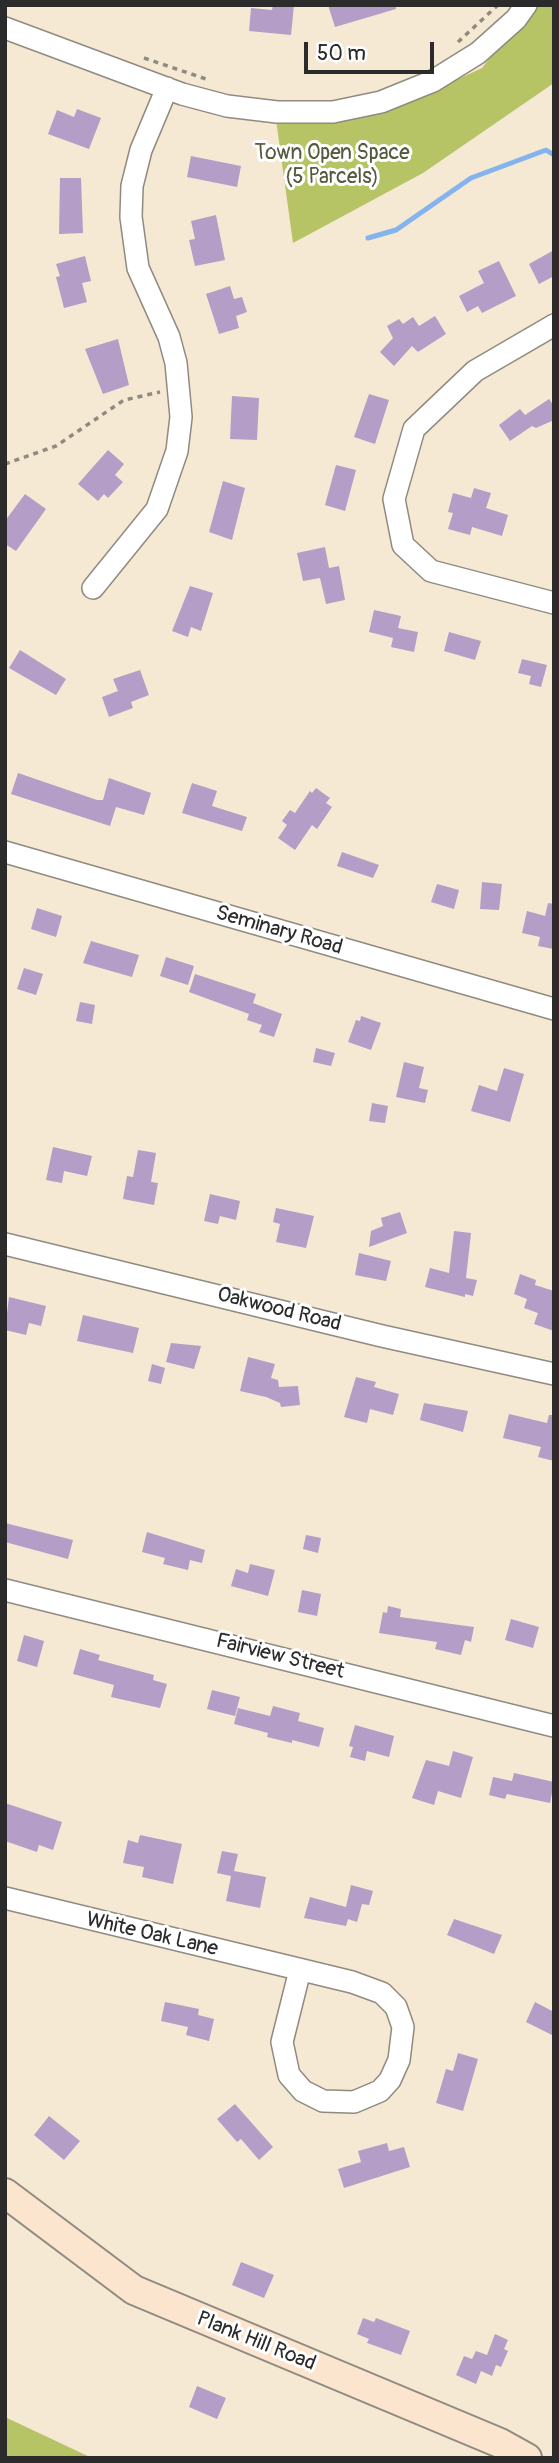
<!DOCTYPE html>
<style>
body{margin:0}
#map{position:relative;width:559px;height:2463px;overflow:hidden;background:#f5e9d4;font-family:Pangolin,sans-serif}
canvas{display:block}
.frame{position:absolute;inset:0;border:7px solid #2b2b2b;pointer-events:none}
.scale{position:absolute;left:304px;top:42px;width:130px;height:32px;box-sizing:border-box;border:4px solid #2b2b2b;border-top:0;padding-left:9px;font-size:21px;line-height:24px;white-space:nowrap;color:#2b2b2b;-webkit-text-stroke:5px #fff;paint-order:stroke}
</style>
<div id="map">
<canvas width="559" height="2463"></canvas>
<div class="frame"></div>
<div class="scale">50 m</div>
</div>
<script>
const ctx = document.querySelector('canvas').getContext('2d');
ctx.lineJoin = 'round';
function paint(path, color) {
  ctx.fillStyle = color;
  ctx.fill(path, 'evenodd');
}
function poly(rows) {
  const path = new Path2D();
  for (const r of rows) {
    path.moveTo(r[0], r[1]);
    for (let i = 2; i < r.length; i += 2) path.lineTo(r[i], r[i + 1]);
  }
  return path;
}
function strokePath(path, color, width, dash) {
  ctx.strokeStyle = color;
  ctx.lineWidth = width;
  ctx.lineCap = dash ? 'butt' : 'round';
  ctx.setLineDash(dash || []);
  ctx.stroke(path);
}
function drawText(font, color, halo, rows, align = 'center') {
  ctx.font = font + ' Pangolin,sans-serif';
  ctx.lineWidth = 6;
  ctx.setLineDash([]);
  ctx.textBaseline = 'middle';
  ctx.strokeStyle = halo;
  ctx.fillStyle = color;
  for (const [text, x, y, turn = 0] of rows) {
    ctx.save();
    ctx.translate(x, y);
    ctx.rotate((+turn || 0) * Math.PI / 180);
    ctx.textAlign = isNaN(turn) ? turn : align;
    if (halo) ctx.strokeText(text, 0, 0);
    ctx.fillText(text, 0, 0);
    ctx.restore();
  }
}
paint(poly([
 [532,5,554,5,554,83,423,173,293,243,276,120,385,113,482,68],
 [5,2417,92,2458,5,2458]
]), '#b7c466');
strokePath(poly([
 [368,238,396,230,471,178,546,150,554,155]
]), '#84b3ee', 5);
paint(poly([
 [273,5,294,5,291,35,249,31,251,8,272,10],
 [328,5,396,5,396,9,335,27],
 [77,109,101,118,89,149,48,134,57,110,74,117],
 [191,156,241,166,237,187,187,177],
 [60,178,81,178,83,233,59,234],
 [216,215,225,260,195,266,189,240,195,239,191,221],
 [554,250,554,276,539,284,529,264],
 [85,256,91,281,82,283,87,302,64,308,56,277,60,276,56,264],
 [499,261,516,296,482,313,478,306,467,312,459,296,484,283,478,271],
 [230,286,234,299,242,297,247,312,236,316,239,328,219,334,206,294],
 [435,316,446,334,418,352,412,346,394,366,380,352,393,338,387,326,399,319,403,324,413,317,419,326],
 [118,339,129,385,103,394,85,349],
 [369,394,389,400,375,444,354,437],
 [232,396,259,398,257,440,230,439],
 [549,399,554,406,554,420,536,428,532,426,510,441,499,425,520,409,525,415],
 [108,450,124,464,115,475,123,482,108,498,104,494,98,501,78,484],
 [336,465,356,470,345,511,325,505],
 [223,481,245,488,232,540,209,532],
 [474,488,491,493,486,508,508,515,502,536,472,527,470,535,448,529,453,513,448,512,453,493,471,498],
 [25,494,46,509,16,551,5,544,5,521],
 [325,547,329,568,339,566,345,600,326,604,320,578,303,581,297,553],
 [190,586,213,593,201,631,191,627,188,637,172,631],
 [374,610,401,616,398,628,418,632,414,652,391,647,393,638,369,632],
 [449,632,481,641,475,660,444,651],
 [20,650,66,679,56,695,9,668],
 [522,659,547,665,541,687,529,684,531,676,518,673],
 [140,670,149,695,131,702,133,708,109,717,102,697,118,691,113,679],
 [18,773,97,800,103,800,109,778,151,793,144,815,116,807,110,826,11,794],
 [192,783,217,791,212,806,247,817,242,831,182,813],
 [316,788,330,798,326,803,332,807,317,829,312,825,295,850,278,838,287,825,282,821,290,810,295,813,310,791,312,793],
 [342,852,379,865,373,878,337,866],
 [482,882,502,884,499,910,480,909],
 [437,884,459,890,454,909,431,902],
 [548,903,554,904,554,949,538,946,540,937,522,933,527,911,545,916],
 [37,908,62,916,56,937,31,929],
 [91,941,139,955,132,977,83,963],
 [166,957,194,966,188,985,160,976],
 [24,968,43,974,36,995,17,989],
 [195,974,256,994,253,1003,282,1014,274,1037,259,1032,262,1025,247,1020,249,1014,189,992],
 [80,1002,95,1005,92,1024,76,1021],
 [361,1016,381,1023,371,1050,348,1042,356,1020,360,1021],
 [316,1048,335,1053,331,1066,313,1062],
 [404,1062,424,1067,419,1088,428,1090,425,1103,396,1097],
 [504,1068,524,1074,510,1122,471,1111,479,1085,497,1091],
 [372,1103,388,1106,385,1123,369,1121],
 [53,1147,92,1156,87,1176,64,1171,62,1183,46,1180],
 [138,1150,156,1153,151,1182,158,1183,154,1205,123,1199,127,1176,133,1177],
 [210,1194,240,1201,236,1220,220,1216,218,1224,204,1221],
 [276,1208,314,1216,306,1248,276,1242,280,1224,273,1222],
 [400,1212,407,1233,369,1247,371,1231,383,1226,381,1218],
 [454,1231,471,1233,466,1278,477,1280,473,1296,465,1294,465,1297,425,1287,430,1268,449,1273],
 [359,1253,391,1261,386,1281,355,1275],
 [520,1274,536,1280,535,1285,554,1291,554,1331,534,1324,538,1313,524,1308,527,1299,514,1294],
 [9,1297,46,1306,41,1326,29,1323,26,1335,5,1330],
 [83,1315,139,1328,133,1353,77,1341],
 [171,1343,201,1346,194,1369,166,1362],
 [248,1357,275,1364,271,1378,278,1380,279,1387,298,1386,300,1405,281,1407,280,1403,266,1397,240,1391],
 [152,1364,165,1368,161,1384,148,1381],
 [356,1377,376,1382,374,1387,399,1394,393,1415,370,1409,367,1423,344,1417],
 [424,1403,468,1411,463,1432,420,1420],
 [509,1414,547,1423,549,1415,554,1415,554,1461,538,1457,541,1447,503,1438],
 [5,1523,73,1540,68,1559,5,1542],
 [147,1532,205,1550,202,1563,190,1560,188,1570,163,1564,165,1558,142,1552],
 [306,1535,321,1538,318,1553,303,1549],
 [250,1564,275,1570,268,1596,231,1586,236,1569,248,1573],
 [302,1590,321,1594,317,1616,298,1612],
 [388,1606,401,1609,400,1617,474,1627,471,1642,465,1640,461,1655,435,1649,437,1642,379,1633,383,1612,387,1613],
 [511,1619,539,1627,533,1648,505,1640],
 [24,1635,44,1641,37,1667,17,1661],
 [80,1649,100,1655,98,1660,154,1675,153,1680,167,1684,160,1708,111,1697,114,1685,73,1674],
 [212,1690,240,1697,235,1716,207,1709],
 [273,1706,300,1713,298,1721,324,1728,319,1747,292,1740,292,1743,267,1737,268,1733,234,1724,238,1708,270,1716],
 [355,1725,394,1736,389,1757,367,1751,365,1761,350,1757,353,1747,349,1746],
 [453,1751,473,1757,461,1798,438,1791,434,1805,412,1798,426,1760,449,1766],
 [514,1773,554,1782,550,1803,507,1794,505,1799,489,1795,493,1777,512,1781],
 [5,1803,62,1822,53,1850,39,1845,37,1852,5,1841],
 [140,1835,182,1844,173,1884,142,1877,144,1867,123,1863,128,1840,138,1843],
 [222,1851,238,1854,234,1871,266,1877,260,1908,226,1901,231,1876,217,1873],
 [351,1885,373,1891,369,1905,362,1904,357,1922,348,1919,346,1926,304,1918,310,1897,346,1907],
 [454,1919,502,1935,494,1954,447,1935],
 [165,2002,199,2009,198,2015,214,2019,209,2041,186,2035,188,2027,161,2021],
 [535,2002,554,2012,554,2036,526,2022],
 [458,2053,478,2059,463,2111,436,2103,446,2069,453,2071],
 [235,2104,273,2147,259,2160,241,2139,237,2142,217,2119],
 [49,2116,80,2141,64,2160,34,2135],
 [387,2143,389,2151,404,2147,410,2167,344,2188,338,2169,361,2162,358,2151],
 [241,2262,274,2275,264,2298,232,2285],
 [363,2318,374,2322,376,2318,410,2331,401,2355,367,2343,369,2339,357,2334],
 [495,2334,508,2340,504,2349,508,2351,501,2367,496,2365,492,2376,481,2371,476,2384,456,2375,464,2356,472,2359,476,2351,487,2355],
 [197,2386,226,2398,217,2419,189,2407]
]), '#b49dc7');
const street = poly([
 [5,28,182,94,227,106,277,112,333,112,381,102,433,81,478,53,516,19,526,5],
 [554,325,475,371,414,429,394,499,403,545,431,571,554,603],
 [93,588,157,509,177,451,181,417,176,363,169,337,138,268,131,217,132,186,141,150,167,88],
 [5,852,554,1009],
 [5,1244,382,1336,554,1374],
 [5,1590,554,1726],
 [5,1898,352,1982,382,1993,396,2007,403,2027,399,2060,390,2080,380,2091,354,2102,323,2101,303,2091,289,2075,282,2042,300,1970]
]);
const secondary = poly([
 [5,2193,134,2290,500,2443,527,2458]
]);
strokePath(street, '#908a80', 24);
strokePath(secondary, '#908a80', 32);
strokePath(poly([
 [458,42,498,5],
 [144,58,209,80],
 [5,464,56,446,124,400,160,392]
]), '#908a80', 3.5, [5, 5]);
strokePath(street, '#fff', 21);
strokePath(secondary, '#fce5cf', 28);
drawText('21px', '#55593d', '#fff', [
 ["Town Open Space",332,154],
 ["(5 Parcels)",332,178]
]);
drawText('21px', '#2b2b2b', '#fff', [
 ["Seminary Road",279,931,16],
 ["Oakwood Road",279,1310,14],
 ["Fairview Street",280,1657,14],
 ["White Oak Lane",152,1935,13],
 ["Plank Hill Road",256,2342,22]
]);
</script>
